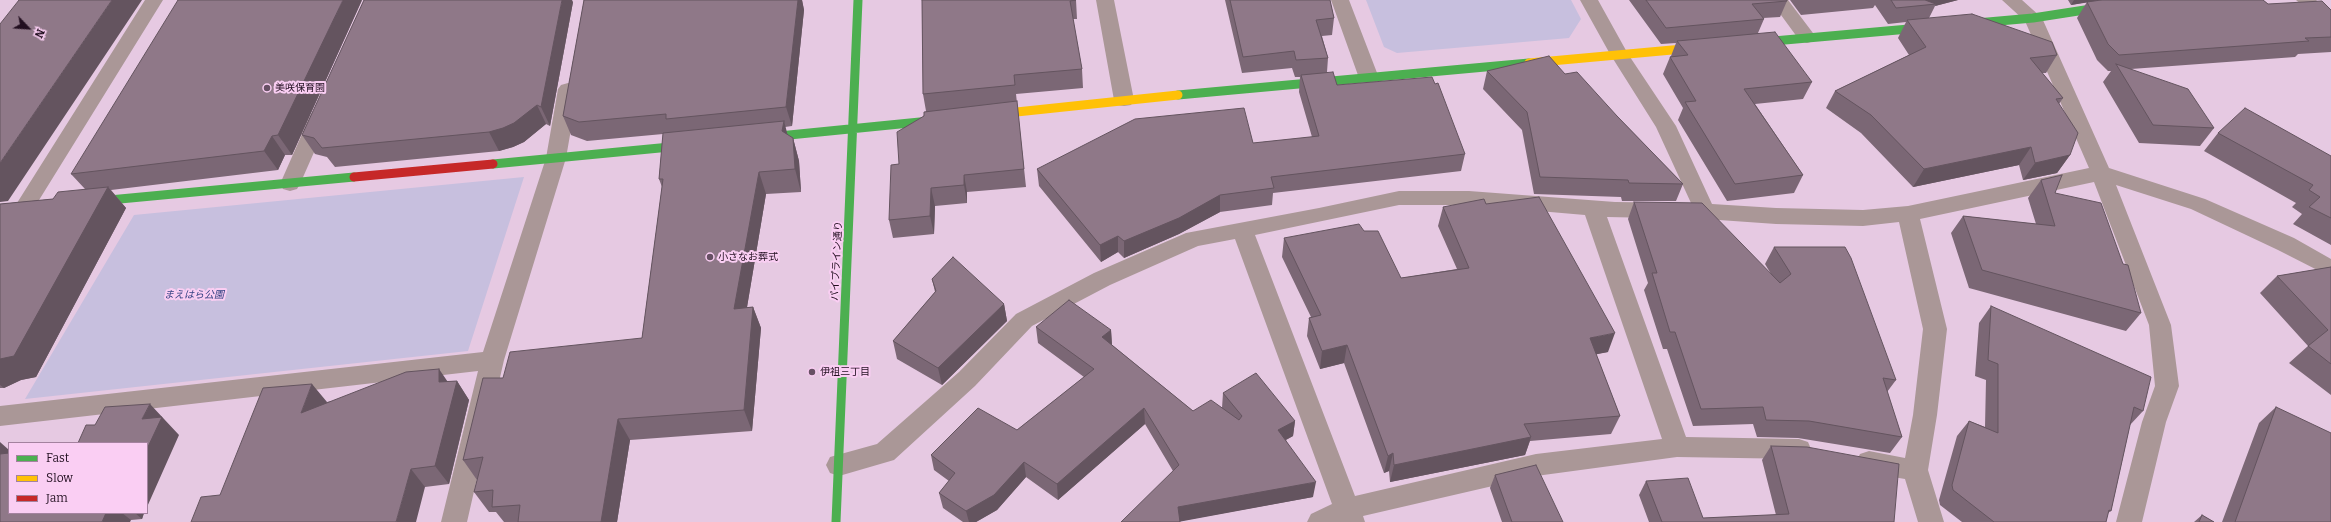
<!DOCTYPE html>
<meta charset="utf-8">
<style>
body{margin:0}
#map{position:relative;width:2331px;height:522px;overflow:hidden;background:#e6c9e2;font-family:Bitter,serif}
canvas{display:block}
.legend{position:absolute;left:8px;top:442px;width:140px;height:72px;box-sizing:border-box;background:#facef3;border:1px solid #a4829f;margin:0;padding:5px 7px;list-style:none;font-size:12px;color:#220f20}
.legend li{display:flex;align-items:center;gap:8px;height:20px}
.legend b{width:20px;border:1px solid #a4829f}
.north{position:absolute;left:8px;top:8px;width:40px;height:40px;-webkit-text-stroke:3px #facef3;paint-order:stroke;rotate:115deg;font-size:11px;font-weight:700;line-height:16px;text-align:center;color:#220f20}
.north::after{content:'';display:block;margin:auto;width:14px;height:18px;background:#220f20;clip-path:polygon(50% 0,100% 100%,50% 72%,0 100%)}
</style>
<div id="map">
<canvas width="2331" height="522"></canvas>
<ul class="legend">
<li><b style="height:5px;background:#4caf50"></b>Fast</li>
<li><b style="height:5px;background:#ffc107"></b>Slow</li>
<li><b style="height:5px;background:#c62828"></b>Jam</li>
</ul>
<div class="north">N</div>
</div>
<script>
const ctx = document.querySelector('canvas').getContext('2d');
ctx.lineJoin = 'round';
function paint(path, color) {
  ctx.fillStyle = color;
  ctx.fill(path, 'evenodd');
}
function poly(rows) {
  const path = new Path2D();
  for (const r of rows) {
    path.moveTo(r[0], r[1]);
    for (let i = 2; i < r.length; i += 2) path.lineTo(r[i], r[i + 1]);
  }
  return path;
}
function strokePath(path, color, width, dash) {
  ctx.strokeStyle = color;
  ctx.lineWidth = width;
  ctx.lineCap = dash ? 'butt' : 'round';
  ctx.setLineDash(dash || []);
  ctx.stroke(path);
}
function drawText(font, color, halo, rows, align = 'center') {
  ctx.font = font + ' Bitter,"Noto Sans JP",serif';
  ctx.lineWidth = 4;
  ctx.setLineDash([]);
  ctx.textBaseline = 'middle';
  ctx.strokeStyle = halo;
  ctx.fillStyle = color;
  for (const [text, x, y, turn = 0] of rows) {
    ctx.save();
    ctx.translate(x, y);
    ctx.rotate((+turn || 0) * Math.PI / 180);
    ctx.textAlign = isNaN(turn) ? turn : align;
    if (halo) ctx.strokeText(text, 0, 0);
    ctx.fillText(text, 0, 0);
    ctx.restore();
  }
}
paint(poly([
 [1366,0,1571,0,1581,19,1569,38,1397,53,1384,47],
 [524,177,468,351,25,399,134,215]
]), '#c7bfde');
paint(poly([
 [145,0,163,0,31,213,24,216,17,213,13,208,17,203,145,0],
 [1096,0,1114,0,1134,100,1131,105,1124,106,1117,105,1114,100,1096,0],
 [1331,0,1349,0,1379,78,1376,82,1369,84,1362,82,1359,78,1331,0],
 [1580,0,1598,0,1628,54,1676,126,1712,204,1776,208,1863,210,1908,206,2089,168,2025,21,2002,0,2022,0,2042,18,2109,168,2205,199,2294,238,2331,259,2331,277,2278,250,2191,209,2116,185,2171,325,2179,386,2166,422,2142,522,2116,522,2142,422,2155,386,2149,325,2094,182,1920,219,1947,329,1937,415,1928,470,1944,522,1918,522,1905,479,1869,473,1860,470,1856,462,1860,454,1869,451,1905,458,1913,415,1923,329,1899,222,1863,226,1776,224,1705,219,1607,217,1686,437,1799,439,1808,442,1811,449,1808,456,1799,459,1677,457,1536,476,1363,516,1365,522,1307,522,1311,514,1332,504,1235,239,1198,246,1110,285,1032,326,975,386,894,460,839,476,830,473,826,465,830,457,877,444,959,372,1016,314,1094,273,1186,233,1319,208,1399,191,1469,191,1615,202,1691,203,1656,127,1610,54,1580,0],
 [1399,205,1469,205,1585,215,1662,439,1536,454,1355,496,1255,235,1399,205],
 [1770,0,1788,0,1816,37,1814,41,1807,43,1800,41,1770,0],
 [2296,0,2316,0,2331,13,2331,28,2325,26,2296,0],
 [568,83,575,85,578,89,566,158,504,360,467,522,441,522,478,371,0,426,0,406,483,352,546,158,558,89,561,85,568,83],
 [320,109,327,111,330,116,300,184,297,189,290,191,283,189,280,184,310,116,313,111,320,109]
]), '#aa9797');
strokePath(poly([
 [1751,43,2033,18,2149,0],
 [1178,95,1529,63],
 [759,138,940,120],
 [493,164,691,145],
 [88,202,354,177],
 [836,522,858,0]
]), '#4caf50', 9);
strokePath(poly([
 [1529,63,1705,47],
 [988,115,1178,95]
]), '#ffc107', 9);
strokePath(poly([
 [354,177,493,164]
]), '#c62828', 9);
paint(poly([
 [362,0,292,155,285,155,278,170,111,190,126,208,36,377,21,380,4,388,0,388,0,204,53,199,85,189,71,174],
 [584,0,802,0,804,10,792,126,785,127,787,135,793,138,799,161,801,192,766,194,747,307,753,307,761,328,752,431,630,440,617,522,504,522,496,512,489,512,474,492,477,480,463,460,503,378,642,338,662,187,659,179,663,134,587,141,571,135,563,116],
 [922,0,1076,0,1077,19,1073,19,1082,69,1083,88,1016,94,1026,187,967,192,967,203,935,206,934,234,893,238,889,220,899,164,926,111,923,94],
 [1225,0,1330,0,1334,18,1332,35,1322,36,1328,58,1327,72,1337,85,1465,154,1461,171,1273,193,1272,205,1220,212,1179,234,1124,258,1118,252,1101,262,1039,186,1037,169,1253,143,1312,137,1299,92,1300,77,1295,77,1292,68,1242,73],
 [1629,0,1787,0,1787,1,1780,17,1763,18,1764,19,1758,33,1812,82,1803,99,1755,104,1803,175,1794,193,1727,201,1678,120,1683,108,1663,74,1670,57,1671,56,1676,43,1661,44],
 [1790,0,1958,0,1935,6,1929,18,2057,55,2046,73,2042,73,2063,98,2059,104,2070,155,2057,173,2023,180,2019,165,1913,187,1861,133,1826,108,1835,91,1909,55,1898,38,1906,22,1888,24,1875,5,1873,8,1801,15],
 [2068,0,2263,0,2268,4,2331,10,2331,52,2298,54,2295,57,2131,69,2214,128,2200,146,2139,143,2103,82,2111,71,2108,71,2097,60,2077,18,2087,2,2071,5],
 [573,2,550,126,546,124,524,142,513,147,499,151,335,167,327,157,315,154,302,135],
 [1487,71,1565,74,1617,116,1683,184,1676,201,1622,201,1621,197,1534,194,1522,130,1483,89],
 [2218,133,2331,156,2331,245,2293,224,2302,214,2292,207,2296,203,2204,151],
 [2041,180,2055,193,2141,313,2126,331,1969,288,1951,233,1963,216,2036,224,2028,198],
 [1634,202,1771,274,1765,264,1774,247,1896,380,1887,392,1902,437,1890,453,1798,438,1757,437,1753,424,1693,426,1667,349,1663,349,1644,290,1648,283,1628,219],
 [1486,204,1608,352,1596,354,1620,416,1611,434,1530,441,1525,455,1390,482,1389,471,1384,473,1344,363,1320,369,1307,336,1309,318,1311,317,1282,257,1284,238,1364,231,1401,278,1457,269,1438,226,1443,207],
 [2331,267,2331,395,2289,363,2308,346,2260,293,2277,276],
 [932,279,1004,304,1007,321,942,385,897,359,893,341,935,292],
 [1991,306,2143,411,2130,425,2111,511,2108,513,2106,522,1962,522,1940,505,1939,500,1957,436,1969,421,1985,427,1986,380,1975,376,1979,323],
 [1036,327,1111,330,1112,345,1193,411,1222,408,1223,393,1295,421,1293,436,1286,440,1313,497,1180,521,1173,471,1145,424,1058,500,1026,477,997,510,976,522,963,522,943,508,939,493,949,481,934,470,931,455,1017,430,1084,377,1038,343],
 [457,381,469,400,449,484,425,487,220,495,327,402,448,382],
 [2276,407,2331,522,2222,522,2259,423],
 [1771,446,1894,522,1649,522,1639,495,1646,481,1703,518,1776,515,1762,460],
 [1495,475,1563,522,1502,522,1490,488],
 [9,513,144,513,142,519,131,520,0,522],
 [2202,515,2214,522,2194,522]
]), '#7b6775');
paint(poly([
 [112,0,142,0,8,201,0,202,0,163],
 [343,0,362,0,292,155,278,135],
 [562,0,572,0,573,2,550,126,541,107],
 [798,0,802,0,804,10,792,126,786,107],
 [1914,0,1958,0,1935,6,1936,4],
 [2074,0,2103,0,2071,5],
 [537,105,546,124,524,142,513,147,499,151,489,132],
 [784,121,790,144,782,131],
 [272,136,285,155,278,170,264,151],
 [793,138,799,161,801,192,795,169],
 [2031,147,2019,165,1913,187,1924,169],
 [2070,155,2057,173,2023,180,2035,163],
 [759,172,766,194,743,331,734,309],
 [964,175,967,192,967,203,964,185],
 [108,187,126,208,36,377,21,380,4,388,0,385,0,359],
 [931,188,935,206,934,234,930,216],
 [1220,195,1220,212,1179,234,1124,258,1124,241],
 [1118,236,1118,252,1101,262,1100,245],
 [1004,304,1007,321,942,385,938,368],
 [753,307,761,328,752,431,744,410],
 [1111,330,1112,346,1102,337],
 [1615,333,1608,352,1583,357,1590,338],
 [1347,345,1344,363,1320,369,1322,351],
 [439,369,452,388,457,381,469,400,449,484,435,466,439,382],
 [312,384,327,402,317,431,301,413],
 [150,404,179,435,147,507,147,449,142,419],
 [1144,408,1145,424,1058,500,1057,484],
 [618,419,630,440,617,522,601,522],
 [1295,421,1293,436,1276,445,1278,430],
 [1531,437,1525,455,1390,482,1394,465],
 [0,442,9,450,9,469,0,468],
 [1393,453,1389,471,1384,473,1388,456],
 [1024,462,1026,477,997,510,976,522,969,522,966,511],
 [411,469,425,487,416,522,396,522],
 [1316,482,1313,497,1178,522,1178,507],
 [106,513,122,513,131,520,130,522,102,522],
 [135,513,144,513,142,519]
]), '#64545f');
const building = poly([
 [19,0,112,0,0,163,0,24,19,0],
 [178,0,343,0,278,135,272,136,264,151,71,174,178,0],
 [364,0,562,0,541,107,537,105,514,123,503,128,489,132,322,148,314,138,302,135,364,0],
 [584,0,798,0,786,107,666,119,666,114,579,122,563,116,584,0],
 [922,0,1076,0,1070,1,1082,69,1014,75,1015,85,923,94,922,0],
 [1230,0,1330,0,1334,18,1316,20,1328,58,1296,60,1294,51,1243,57,1230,0],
 [1646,0,1787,0,1787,1,1752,4,1764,19,1666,28,1646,0],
 [1891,0,1925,0,1936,4,1896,8,1891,0],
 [2101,0,2263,0,2268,4,2322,1,2331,10,2331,37,2305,38,2309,41,2119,55,2108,44,2087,2,2101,0],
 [1972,14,2052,42,2057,55,2030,58,2063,98,2056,99,2078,133,2070,155,2035,163,2031,147,1924,169,1871,115,1835,91,1926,47,1907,20,1972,14],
 [1775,32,1812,82,1744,89,1803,175,1735,184,1685,102,1696,101,1670,57,1688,55,1677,41,1775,32],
 [1549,56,1565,74,1577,72,1617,116,1683,184,1629,183,1628,180,1540,177,1527,112,1487,71,1549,56],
 [2116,64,2188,89,2214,128,2153,125,2116,64],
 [1333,72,1337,85,1432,77,1435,84,1438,83,1465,154,1271,177,1274,188,1220,195,1179,218,1124,241,1118,236,1100,245,1037,169,1135,119,1244,108,1253,143,1319,136,1301,75,1333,72],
 [1017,101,1024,169,964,175,964,185,931,188,930,216,889,220,891,165,899,164,897,132,924,116,924,112,1017,101],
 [2245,108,2331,156,2331,218,2309,207,2320,197,2309,190,2313,185,2218,133,2245,108],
 [784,121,782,131,793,138,795,169,759,172,734,309,753,307,744,410,618,419,601,522,518,522,520,505,492,507,493,490,474,492,483,457,463,460,483,378,503,378,510,352,642,338,663,179,659,179,663,133,784,121],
 [2062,175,2055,193,2101,203,2123,264,2128,265,2141,313,1982,270,1963,216,2055,226,2041,180,2062,175],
 [108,187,14,356,0,359,0,204,53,199,58,192,108,187],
 [1539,197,1615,333,1590,338,1620,416,1524,424,1531,437,1394,465,1393,453,1388,456,1347,345,1322,351,1309,318,1321,315,1284,238,1359,224,1364,231,1378,231,1401,278,1469,268,1443,207,1484,199,1486,204,1539,197],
 [1634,202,1702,203,1780,283,1791,274,1774,247,1845,247,1851,258,1896,380,1883,378,1902,437,1809,421,1766,420,1763,407,1701,409,1675,332,1670,332,1652,273,1657,273,1634,202],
 [953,257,1004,304,938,368,893,341,936,291,932,279,953,257],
 [2331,267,2331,364,2308,346,2328,330,2277,276,2331,267],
 [1069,300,1111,330,1102,337,1193,411,1211,400,1239,420,1242,416,1223,393,1256,373,1295,421,1278,430,1316,482,1178,507,1180,522,1121,522,1179,465,1144,408,1057,484,1024,462,994,495,966,511,939,493,955,473,931,455,978,408,1017,430,1094,369,1036,327,1069,300],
 [1991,306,2151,377,2143,411,2134,407,2111,511,2109,510,2106,522,1994,522,1953,490,1952,485,1969,421,1998,433,1998,364,1988,360,1991,306],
 [439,369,439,382,457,381,435,466,411,469,396,522,191,522,201,497,220,495,263,388,312,384,301,413,406,372,439,369],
 [150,404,142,419,162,417,147,449,147,443,78,443,86,425,95,425,105,407,150,404],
 [2276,407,2331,433,2331,522,2235,522,2276,407],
 [1771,446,1807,447,1899,464,1894,522,1662,522,1646,481,1688,478,1703,518,1789,514,1771,446],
 [9,453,9,513,106,513,102,522,0,522,0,454,9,453],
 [1536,465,1563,522,1512,522,1495,475,1536,465],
 [2202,515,2214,522,2199,522,2202,515]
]);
paint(building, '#8f7888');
strokePath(building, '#64545f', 1);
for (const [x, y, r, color] of [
 [267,88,4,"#675064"],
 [710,257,4,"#675064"],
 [812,372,4,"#675064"]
]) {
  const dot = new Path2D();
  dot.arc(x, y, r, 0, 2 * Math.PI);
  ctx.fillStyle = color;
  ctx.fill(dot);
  strokePath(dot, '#facef3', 1.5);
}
drawText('10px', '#220f20', '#facef3', [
 ["美咲保育園",275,88],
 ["小さなお葬式",718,257],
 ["伊祖三丁目",820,372]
], 'left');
drawText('10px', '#220f20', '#facef3', [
 ["パイプライン通り",837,261,-87]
]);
drawText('italic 10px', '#344283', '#facef3', [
 ["まえはら公園",194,295]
]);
</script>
